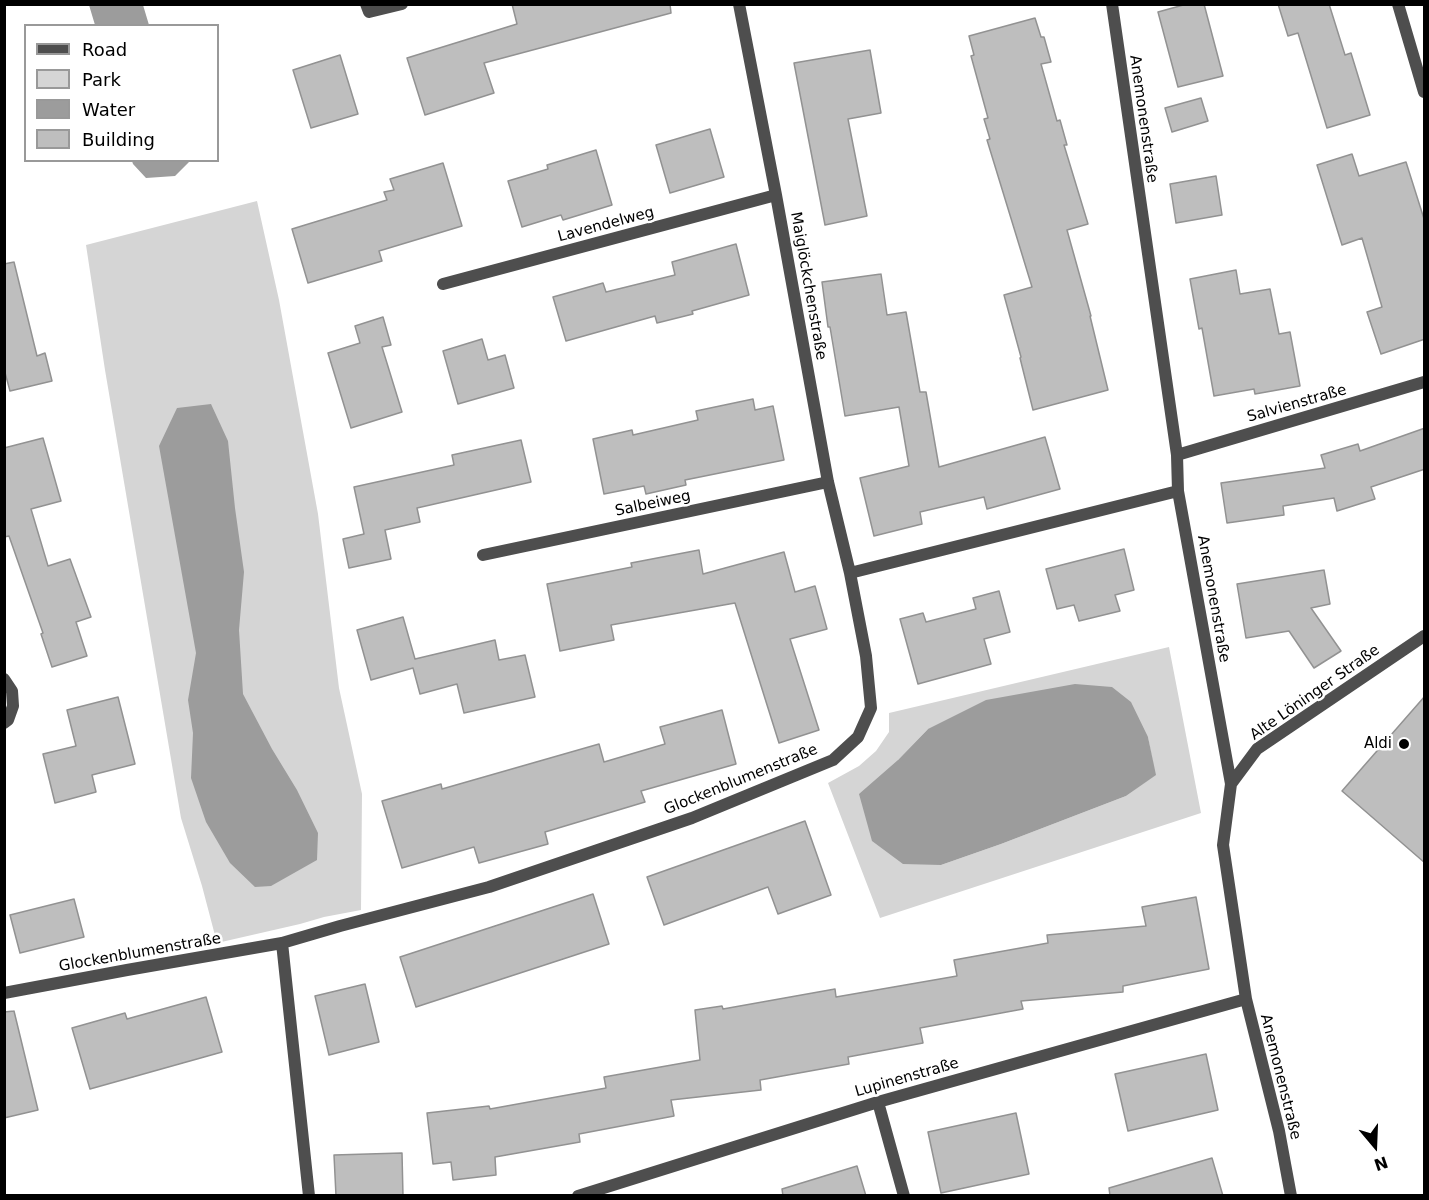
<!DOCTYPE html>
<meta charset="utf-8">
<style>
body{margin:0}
#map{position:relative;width:1429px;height:1200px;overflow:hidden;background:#fff;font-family:"DejaVu Sans",sans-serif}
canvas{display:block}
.frame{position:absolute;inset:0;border:6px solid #000;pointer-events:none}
.legend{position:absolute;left:24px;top:24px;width:195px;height:138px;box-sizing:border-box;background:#fff;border:2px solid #999;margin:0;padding:8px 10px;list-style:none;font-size:18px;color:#000}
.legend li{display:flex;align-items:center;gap:12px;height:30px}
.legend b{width:30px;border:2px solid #999}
.north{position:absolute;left:1345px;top:1116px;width:60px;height:60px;-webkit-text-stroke:4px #fff;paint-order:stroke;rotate:161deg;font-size:16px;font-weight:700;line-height:24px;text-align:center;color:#000}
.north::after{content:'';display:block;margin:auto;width:21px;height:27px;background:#000;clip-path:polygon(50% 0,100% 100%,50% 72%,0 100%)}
</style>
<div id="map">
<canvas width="1429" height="1200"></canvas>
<div class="frame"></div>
<ul class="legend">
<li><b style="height:8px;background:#4e4e4e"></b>Road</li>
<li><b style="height:16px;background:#d5d5d5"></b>Park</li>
<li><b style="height:16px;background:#9c9c9c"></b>Water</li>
<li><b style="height:16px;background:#bebebe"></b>Building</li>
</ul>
<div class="north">N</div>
</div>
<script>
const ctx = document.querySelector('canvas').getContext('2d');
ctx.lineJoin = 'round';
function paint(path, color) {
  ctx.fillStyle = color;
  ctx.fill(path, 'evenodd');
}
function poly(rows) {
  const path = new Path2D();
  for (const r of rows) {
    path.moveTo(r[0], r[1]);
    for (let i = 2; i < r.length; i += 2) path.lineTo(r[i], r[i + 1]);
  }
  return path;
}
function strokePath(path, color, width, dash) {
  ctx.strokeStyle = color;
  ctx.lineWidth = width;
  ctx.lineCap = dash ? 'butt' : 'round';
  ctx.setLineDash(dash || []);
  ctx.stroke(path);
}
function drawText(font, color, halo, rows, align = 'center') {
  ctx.font = font + ' "DejaVu Sans",sans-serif';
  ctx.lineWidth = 5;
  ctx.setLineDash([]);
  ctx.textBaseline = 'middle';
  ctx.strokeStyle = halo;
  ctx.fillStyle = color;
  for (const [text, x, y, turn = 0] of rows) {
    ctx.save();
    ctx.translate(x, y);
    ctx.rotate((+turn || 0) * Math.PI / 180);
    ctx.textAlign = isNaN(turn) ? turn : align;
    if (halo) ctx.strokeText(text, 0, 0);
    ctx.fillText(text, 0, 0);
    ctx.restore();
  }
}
paint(poly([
 [257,201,279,300,318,514,339,688,362,794,361,910,324,917,300,924,217,943,202,886,181,818,105,370,86,245],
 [1169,647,1201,813,880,918,828,783,859,766,876,751,889,732,889,713],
 [928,729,1148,737,1155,775,1126,796,1001,844,941,865,898,760]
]), '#d5d5d5');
paint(poly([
 [89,5,143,5,149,25,95,25],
 [189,161,189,162,175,176,146,178,133,164,132,161],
 [211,404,228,441,235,508,244,572,239,630,243,694,272,749,297,790,318,833,317,860,271,886,255,887,230,863,206,822,191,778,193,733,188,700,196,653,159,446,177,408],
 [1075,684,1112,687,1131,702,1148,737,1156,775,1126,796,1001,844,941,865,903,864,872,841,859,794,898,760,928,729,986,700]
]), '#9c9c9c');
const building = poly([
 [512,4,670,4,671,13,484,63,494,93,425,115,407,58,517,24,512,4],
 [1187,4,1204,4,1223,76,1178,87,1158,12,1187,4],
 [1278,4,1329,4,1345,55,1351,53,1370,115,1327,128,1298,33,1288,36,1278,4],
 [1035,18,1041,37,1044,37,1051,62,1041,64,1057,121,1060,120,1067,145,1064,145,1088,224,1067,230,1091,316,1090,316,1108,390,1033,410,1020,358,1021,357,1004,295,1032,287,987,140,990,139,984,119,988,118,971,56,974,55,969,36,1035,18],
 [870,50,881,113,848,119,867,216,825,225,794,63,870,50],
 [340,55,358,114,311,128,293,70,340,55],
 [1201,98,1208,121,1172,132,1165,108,1201,98],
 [710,129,724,177,670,193,656,145,710,129],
 [596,150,612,205,563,220,561,215,522,227,508,181,548,169,547,165,596,150],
 [1352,154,1359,176,1406,162,1425,222,1425,339,1381,354,1367,312,1382,307,1362,238,1342,245,1317,165,1352,154],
 [443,163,462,226,379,251,382,261,308,283,292,229,387,200,384,192,394,190,390,179,443,163],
 [1216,176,1222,215,1176,223,1170,184,1216,176],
 [736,244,749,295,692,311,693,314,657,323,655,316,566,341,553,297,603,283,606,292,675,275,672,262,736,244],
 [14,262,37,356,45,353,52,381,10,391,4,369,4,264,14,262],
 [1236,270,1240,294,1270,289,1279,334,1290,332,1300,386,1255,394,1254,389,1214,396,1202,328,1199,329,1190,279,1236,270],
 [881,274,887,315,906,312,920,392,926,392,939,467,1045,437,1060,489,987,509,984,497,920,512,922,524,874,536,860,478,909,466,899,407,845,416,830,327,828,327,822,282,881,274],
 [383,317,391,345,382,347,402,412,351,428,328,353,360,343,355,326,383,317],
 [482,339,488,360,505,355,514,388,458,404,443,351,482,339],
 [753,399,755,410,773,406,784,460,685,480,686,485,646,494,644,486,604,494,593,439,632,430,633,435,698,420,696,411,753,399],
 [1425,428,1425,469,1371,487,1375,499,1337,511,1334,498,1283,506,1284,515,1227,523,1221,483,1325,468,1321,455,1358,444,1360,451,1425,428],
 [43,438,61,501,31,509,48,566,70,559,91,617,76,622,87,656,52,667,41,634,43,633,9,536,4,537,4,448,43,438],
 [521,440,531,482,417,508,420,522,385,530,391,559,349,568,343,539,364,534,354,487,454,465,452,455,521,440],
 [1124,549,1134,590,1115,595,1120,611,1079,621,1074,605,1057,609,1046,569,1124,549],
 [699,550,703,574,784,552,795,592,815,586,827,629,790,639,819,730,779,743,735,603,611,625,614,640,560,651,547,584,632,567,631,563,699,550],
 [1324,570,1330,604,1311,608,1341,651,1314,668,1289,631,1246,638,1237,584,1324,570],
 [999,591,1010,632,984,639,991,664,918,684,900,619,923,613,926,622,976,609,973,598,999,591],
 [403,617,415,659,495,640,499,660,525,655,535,697,464,713,457,684,420,694,413,668,371,680,357,630,403,617],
 [1425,696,1425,863,1342,791,1425,696],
 [118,697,135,764,92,775,96,792,55,803,43,754,76,746,67,710,118,697],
 [722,710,736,764,641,791,645,802,545,832,548,844,479,863,474,847,402,868,382,801,441,784,442,789,599,744,604,762,665,744,660,727,722,710],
 [805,821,831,895,778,914,768,887,664,925,647,877,805,821],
 [593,894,609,944,416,1007,400,957,593,894],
 [1196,897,1209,969,1123,986,1123,992,1021,1001,1023,1009,920,1028,923,1043,848,1057,849,1064,760,1080,761,1090,671,1100,674,1116,579,1134,580,1142,495,1157,496,1175,453,1180,451,1162,433,1164,427,1113,489,1106,490,1109,606,1088,604,1077,700,1060,695,1010,722,1006,723,1009,835,989,836,997,957,976,954,960,1048,943,1047,935,1146,926,1142,907,1196,897],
 [74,899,84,937,20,953,10,915,74,899],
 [365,984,379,1042,329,1055,315,996,365,984],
 [206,997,222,1052,90,1089,72,1028,125,1013,127,1019,206,997],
 [14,1011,38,1110,4,1118,4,1012,14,1011],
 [1206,1054,1218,1110,1128,1131,1115,1074,1206,1054],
 [1016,1113,1029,1174,941,1193,928,1132,1016,1113],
 [402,1153,403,1196,336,1196,334,1155,402,1153],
 [1212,1158,1223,1196,1110,1196,1109,1188,1212,1158],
 [857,1166,866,1196,783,1196,782,1189,857,1166]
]);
paint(building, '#bebebe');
strokePath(building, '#929292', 1.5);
strokePath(poly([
 [366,4,369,12,402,4],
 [739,4,776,195,828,482,850,573],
 [1112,4,1177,455,1178,491,1231,784,1223,845,1246,999,1279,1131,1291,1196],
 [1398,4,1424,92],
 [443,284,776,195],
 [1177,455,1424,382],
 [483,555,828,482],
 [4,679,12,691,13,706,8,720,4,723],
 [1231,784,1257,749,1424,636],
 [282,943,340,926,489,887,692,818,833,760,858,737,871,708,866,656,850,573,1178,491],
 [4,993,127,970,282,943,309,1196],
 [878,1102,904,1196],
 [578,1196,878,1102,1246,999]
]), '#4e4e4e', 12);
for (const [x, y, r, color] of [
 [1404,744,6,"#000"]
]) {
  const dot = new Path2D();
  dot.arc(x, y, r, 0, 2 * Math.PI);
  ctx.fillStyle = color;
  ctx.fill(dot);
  strokePath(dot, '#fff', 2);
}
drawText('15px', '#000', '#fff', [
 ["Anemonenstraße",1143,119,82],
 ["Lavendelweg",606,225,-15],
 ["Maiglöckchenstraße",808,286,80],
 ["Salvienstraße",1297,404,-16],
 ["Salbeiweg",653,504,-12],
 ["Anemonenstraße",1213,599,80],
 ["Alte Löninger Straße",1315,693,-35],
 ["Glockenblumenstraße",741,780,-22],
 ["Glockenblumenstraße",140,953,-10],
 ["Anemonenstraße",1280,1077,76],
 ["Lupinenstraße",907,1078,-16]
]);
drawText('15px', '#000', '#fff', [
 ["Aldi",1392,744]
], 'right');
</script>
